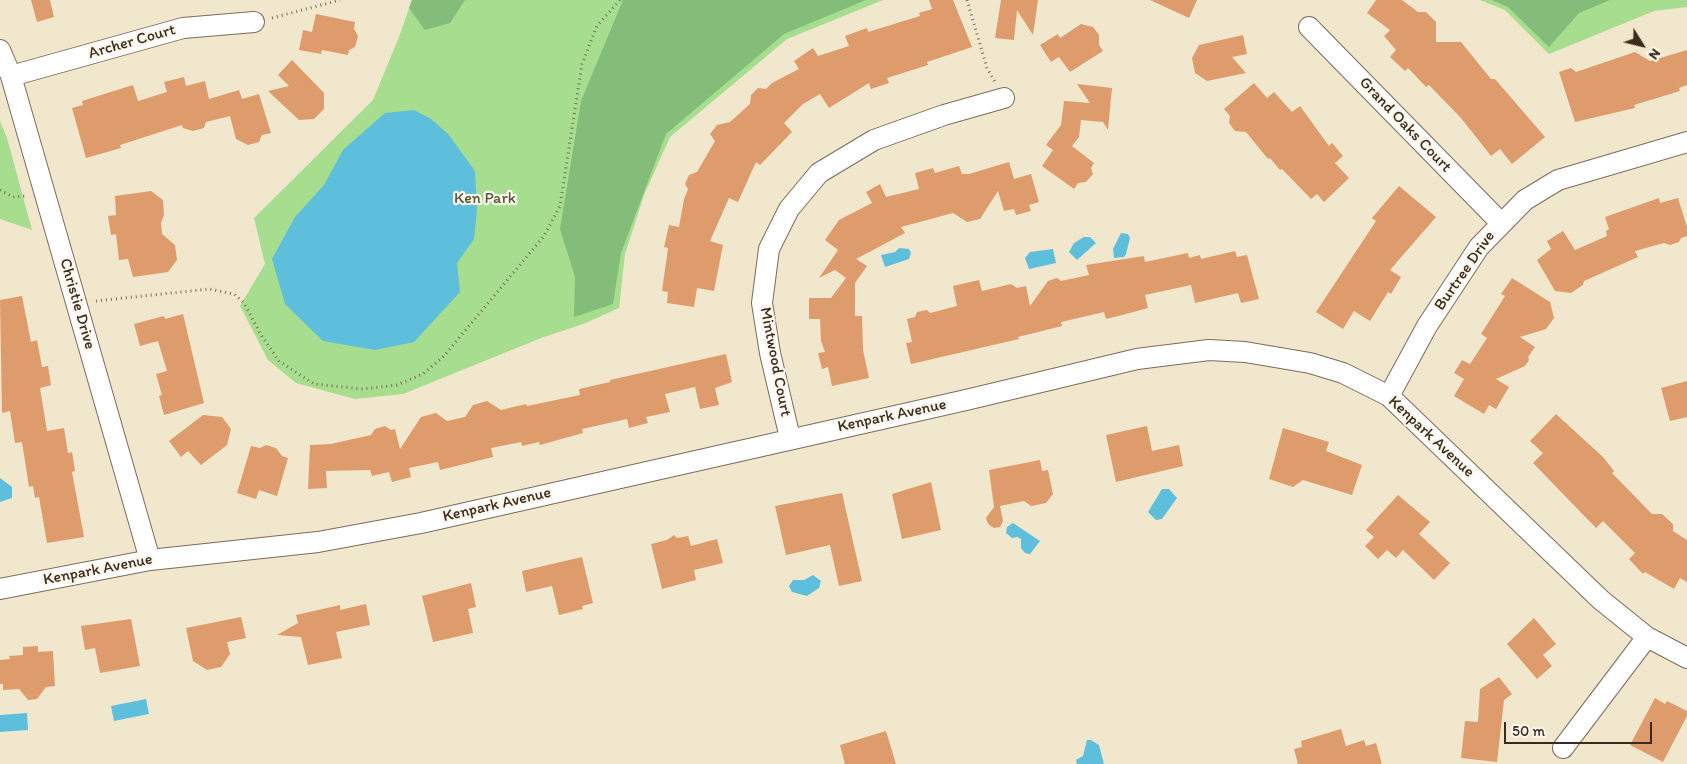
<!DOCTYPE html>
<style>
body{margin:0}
#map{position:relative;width:1687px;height:764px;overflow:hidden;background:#f1e7cd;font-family:Itim,sans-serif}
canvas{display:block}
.north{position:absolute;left:1617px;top:20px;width:50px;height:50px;-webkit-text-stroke:4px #fbf7ec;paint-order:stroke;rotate:126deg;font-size:14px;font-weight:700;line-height:20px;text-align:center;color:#3b2a1e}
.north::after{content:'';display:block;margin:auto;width:18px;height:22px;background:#3b2a1e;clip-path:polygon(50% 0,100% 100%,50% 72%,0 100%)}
.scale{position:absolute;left:1504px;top:722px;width:148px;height:22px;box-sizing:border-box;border:2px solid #3b2a1e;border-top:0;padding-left:6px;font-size:15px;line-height:18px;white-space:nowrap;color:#3b2a1e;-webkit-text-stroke:4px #fbf7ec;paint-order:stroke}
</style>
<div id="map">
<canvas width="1687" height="764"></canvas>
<div class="north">N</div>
<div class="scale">50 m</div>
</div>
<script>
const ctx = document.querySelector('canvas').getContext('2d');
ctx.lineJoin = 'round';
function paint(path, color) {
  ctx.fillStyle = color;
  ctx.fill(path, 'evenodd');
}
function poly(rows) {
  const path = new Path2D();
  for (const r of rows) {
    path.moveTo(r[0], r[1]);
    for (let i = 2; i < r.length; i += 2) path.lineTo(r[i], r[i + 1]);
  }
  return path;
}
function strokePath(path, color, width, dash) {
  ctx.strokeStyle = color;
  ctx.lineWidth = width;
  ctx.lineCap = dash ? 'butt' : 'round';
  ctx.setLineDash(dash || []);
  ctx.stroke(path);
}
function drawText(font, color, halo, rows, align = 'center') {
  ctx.font = font + ' Itim,sans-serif';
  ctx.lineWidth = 4.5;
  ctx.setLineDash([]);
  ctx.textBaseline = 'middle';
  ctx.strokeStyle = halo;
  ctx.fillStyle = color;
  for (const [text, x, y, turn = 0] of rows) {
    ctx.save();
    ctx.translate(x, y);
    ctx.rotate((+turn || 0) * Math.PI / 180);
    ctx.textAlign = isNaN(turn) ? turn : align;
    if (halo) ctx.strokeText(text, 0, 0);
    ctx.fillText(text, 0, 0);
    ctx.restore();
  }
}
paint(poly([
 [412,0,883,0,787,39,670,137,644,195,625,254,619,308,583,324,541,338,403,394,355,399,296,383,268,360,240,306,265,264,254,218,373,100,399,37],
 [1480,0,1687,0,1687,7,1654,11,1549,54,1505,10],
 [0,121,7,138,32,230,0,219]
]), '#a6dd8e');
paint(poly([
 [412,0,465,0,450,23,425,30,409,8],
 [623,0,866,0,784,34,666,134,621,253,613,304,574,317,575,277,560,229,581,101],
 [1492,0,1610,0,1579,13,1549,47,1508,7]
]), '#84bc79');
paint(poly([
 [414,110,431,119,448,134,475,171,477,210,474,239,457,263,460,292,414,342,375,350,323,341,285,304,272,259,295,217,324,185,343,150,385,113],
 [1121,233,1128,234,1130,238,1126,254,1124,257,1114,258,1113,249],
 [1084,237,1090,237,1096,243,1077,260,1069,252,1074,243],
 [899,248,909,249,911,253,909,259,885,267,881,255,895,252],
 [1053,249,1056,263,1029,269,1025,258,1030,252],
 [0,478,12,487,12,498,0,502],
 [1162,489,1169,489,1177,498,1162,519,1156,520,1148,512],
 [1013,523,1040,541,1030,554,1025,553,1021,548,1021,539,1017,537,1012,538,1006,533,1007,527],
 [813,575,821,581,819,588,807,596,792,592,789,586,793,580,804,580],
 [146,699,149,714,114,721,111,706],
 [27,713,28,730,0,732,0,715],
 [1087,740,1091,740,1099,745,1104,764,1077,764,1076,760,1083,756]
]), '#5dbfdc');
paint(poly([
 [31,0,50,0,54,17,37,22],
 [929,0,953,0,972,47,927,62,928,65,887,78,889,83,871,89,869,83,829,108,820,94,803,104,784,123,792,132,760,165,756,162,738,202,729,198,710,241,723,245,714,291,697,288,694,307,667,303,668,292,662,291,668,248,664,247,669,225,679,227,684,199,688,189,685,184,689,175,697,172,715,141,710,134,717,125,730,122,750,104,751,95,758,88,766,89,772,83,799,69,794,61,813,48,818,56,849,46,845,36,867,28,868,32,920,16,919,13,932,9],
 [1001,0,1038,0,1033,35,1017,10,1014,40,995,38],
 [1150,0,1197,0,1189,18],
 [1376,0,1402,0,1418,12,1426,12,1436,22,1436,42,1461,42,1491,79,1495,79,1545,137,1512,164,1500,149,1491,156,1461,118,1429,85,1426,87,1408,68,1405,71,1390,57,1396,50,1384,36,1390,30,1367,13],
 [316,14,355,22,354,29,358,36,355,47,349,50,348,55,322,50,321,54,299,50,303,30,312,32],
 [1081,24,1093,27,1099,35,1099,45,1103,51,1070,72,1059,57,1051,62,1040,45,1058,34,1060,38],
 [1243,35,1247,54,1232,57,1246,73,1207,81,1195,73,1192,58,1199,45],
 [1687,50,1687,85,1679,88,1680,91,1634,105,1635,108,1575,122,1559,72,1571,68,1576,72,1635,52,1650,61],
 [292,60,324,93,324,109,314,119,299,120,268,91,289,86,278,75],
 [184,77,186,86,205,81,209,99,239,90,242,99,259,94,271,133,262,135,259,142,248,145,236,139,230,116,206,122,204,128,193,131,183,128,182,125,120,145,121,148,86,158,72,108,83,105,82,101,133,85,138,101,167,92,164,82],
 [1254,83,1267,98,1274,92,1292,112,1300,106,1329,146,1332,143,1343,156,1335,163,1349,178,1324,202,1317,194,1311,199,1282,169,1280,170,1270,158,1268,159,1246,132,1235,131,1229,123,1230,116,1224,109],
 [1077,84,1112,88,1108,130,1103,122,1081,120,1079,137,1072,146,1094,163,1091,168,1093,174,1086,182,1078,183,1074,189,1042,166,1053,150,1046,145,1061,125,1064,101,1090,103],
 [1009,162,1014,179,1031,174,1039,202,1029,205,1031,211,1016,215,1014,209,1004,211,998,191,980,219,967,222,953,213,901,227,905,233,856,259,867,266,855,283,855,316,862,316,863,350,869,378,832,386,828,367,822,369,818,353,825,352,821,341,820,319,809,319,809,298,831,298,846,278,835,270,819,278,838,250,825,240,839,220,872,203,866,192,880,184,886,197,919,189,915,173,933,168,935,173,959,166,962,174,969,174],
 [1399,186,1436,217,1390,270,1401,277,1391,294,1388,292,1370,321,1354,311,1343,329,1316,312,1376,221,1372,218],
 [151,191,163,200,164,215,161,223,162,234,175,245,177,260,168,272,133,277,128,259,119,260,116,234,111,235,108,216,116,215,115,196],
 [1659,198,1660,203,1678,198,1687,227,1687,236,1681,238,1679,242,1670,245,1664,243,1635,251,1638,257,1584,281,1583,285,1571,293,1555,291,1537,260,1551,249,1547,241,1563,231,1575,250,1607,236,1606,231,1609,229,1605,217],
 [1235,251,1237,257,1247,255,1259,299,1241,303,1238,293,1195,303,1191,285,1145,295,1148,308,1126,314,1106,319,1104,312,1061,322,1062,326,1018,337,1019,339,911,364,906,343,912,342,907,319,915,317,917,312,927,310,930,313,957,306,953,286,979,280,982,291,1011,284,1017,288,1026,286,1030,306,1048,281,1057,278,1061,281,1089,275,1086,265,1144,256,1145,262,1188,253,1189,258,1200,255,1201,259],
 [1512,278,1550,302,1554,318,1546,329,1520,337,1535,347,1528,357,1529,360,1525,366,1496,379,1509,387,1496,409,1489,405,1484,414,1454,396,1464,379,1454,373,1462,360,1470,364,1487,338,1481,334,1505,296,1501,294],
 [22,296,31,342,37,340,42,367,48,366,51,385,40,388,47,431,64,428,68,453,72,452,75,471,72,472,84,537,47,543,39,497,35,498,33,486,29,487,22,442,15,443,10,411,2,413,0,300],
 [183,314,204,403,164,415,159,396,162,395,156,374,167,371,158,341,140,346,134,324,164,316,165,319],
 [726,354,732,382,715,388,719,405,700,409,695,387,665,394,670,412,646,417,648,423,629,428,627,419,582,429,583,433,540,445,539,442,522,446,521,442,491,448,493,457,440,470,438,462,409,468,411,477,392,482,389,472,372,476,370,470,326,471,327,488,308,489,310,445,331,444,371,435,375,429,385,426,391,430,395,429,400,449,421,417,436,413,447,421,465,417,473,405,487,401,501,410,526,404,527,406,580,395,579,389,610,382,610,380],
 [1687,381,1687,417,1670,421,1661,388],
 [1556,414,1603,457,1614,471,1612,473,1652,514,1662,514,1673,524,1673,531,1687,540,1687,582,1680,578,1674,589,1645,572,1643,574,1629,559,1635,553,1603,521,1596,528,1533,463,1543,453,1530,441],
 [203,415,222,417,231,429,227,445,201,465,188,451,181,457,169,441],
 [1147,426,1152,451,1179,445,1183,466,1116,482,1106,435],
 [1283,428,1329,442,1326,451,1362,465,1352,495,1303,480,1293,487,1269,479],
 [266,445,276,448,282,456,288,458,277,496,259,490,256,499,237,493,251,446,260,448],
 [1040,460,1042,471,1048,470,1053,494,1046,503,1031,506,1024,501,1000,506,1003,521,1000,527,994,528,988,524,986,518,994,507,989,470],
 [931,482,941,530,902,539,892,494],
 [842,493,862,581,839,586,830,545,786,555,775,506],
 [1398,495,1430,522,1419,534,1450,563,1434,580,1403,550,1396,558,1387,550,1378,559,1365,546,1374,537,1366,530],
 [674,535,677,538,688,536,691,546,717,539,723,563,694,570,696,580,662,589,651,544,667,540],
 [582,557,593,603,582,606,583,609,559,615,552,586,526,592,522,571],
 [471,583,476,607,468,609,473,633,433,642,422,596],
 [366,604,370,625,336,632,342,658,308,665,301,637,277,635,298,623,296,615,340,605,340,610],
 [241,617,246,638,227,642,230,654,221,667,207,670,193,661,186,628],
 [1534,618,1556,644,1543,655,1552,666,1537,679,1507,644],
 [131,619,140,666,100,673,95,648,85,650,81,626],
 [38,646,38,652,53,651,55,686,46,687,37,699,28,700,19,689,3,690,3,684,0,684,0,660,10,659,9,656,23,655,23,647],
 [1499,677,1512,694,1504,700,1497,762,1461,758,1465,721,1478,722,1480,689],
 [1655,698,1665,704,1667,701,1687,711,1687,716,1663,762,1630,745],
 [1341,729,1346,746,1364,740,1366,746,1376,743,1382,764,1298,764,1294,749,1302,747,1301,741],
 [886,731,896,764,845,764,840,745]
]), '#de9c6c');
const minor = poly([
 [1309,27,1500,222],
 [0,50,11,76,150,560],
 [11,76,183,28,254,22],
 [1389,396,1427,326,1479,247,1525,200,1558,180,1687,142],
 [790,438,770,353,762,303,769,249,789,209,819,173,874,140,944,115,1004,98],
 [0,589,150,560,318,542,421,523,966,400,1137,359,1209,350,1245,352,1310,363,1343,373,1389,396,1601,600,1647,637,1687,658],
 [1563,748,1647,637]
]);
strokePath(minor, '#7b6c5b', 22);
strokePath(poly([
 [967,0,987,68,995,82],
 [272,18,340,0],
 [0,190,13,197,25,196],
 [96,301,209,289,234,294,244,303,261,335,279,361,314,384,363,389,397,385,423,374,444,356,544,236,560,206,582,64,597,26,620,0]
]), '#7b6c5b', 3, [1, 4]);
strokePath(minor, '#fff', 20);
drawText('16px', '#3b2a1e', '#fbf7ec', [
 ["Archer Court",132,42,-16],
 ["Grand Oaks Court",1405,125,46],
 ["Burtree Drive",1465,271,-55],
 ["Christie Drive",77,304,74],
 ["Mintwood Court",775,362,79],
 ["Kenpark Avenue",892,416,-12],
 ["Kenpark Avenue",1431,437,43],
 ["Kenpark Avenue",497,505,-13],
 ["Kenpark Avenue",98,570,-11]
]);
drawText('16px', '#56573a', '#fbf7ec', [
 ["Ken Park",485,199]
]);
</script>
